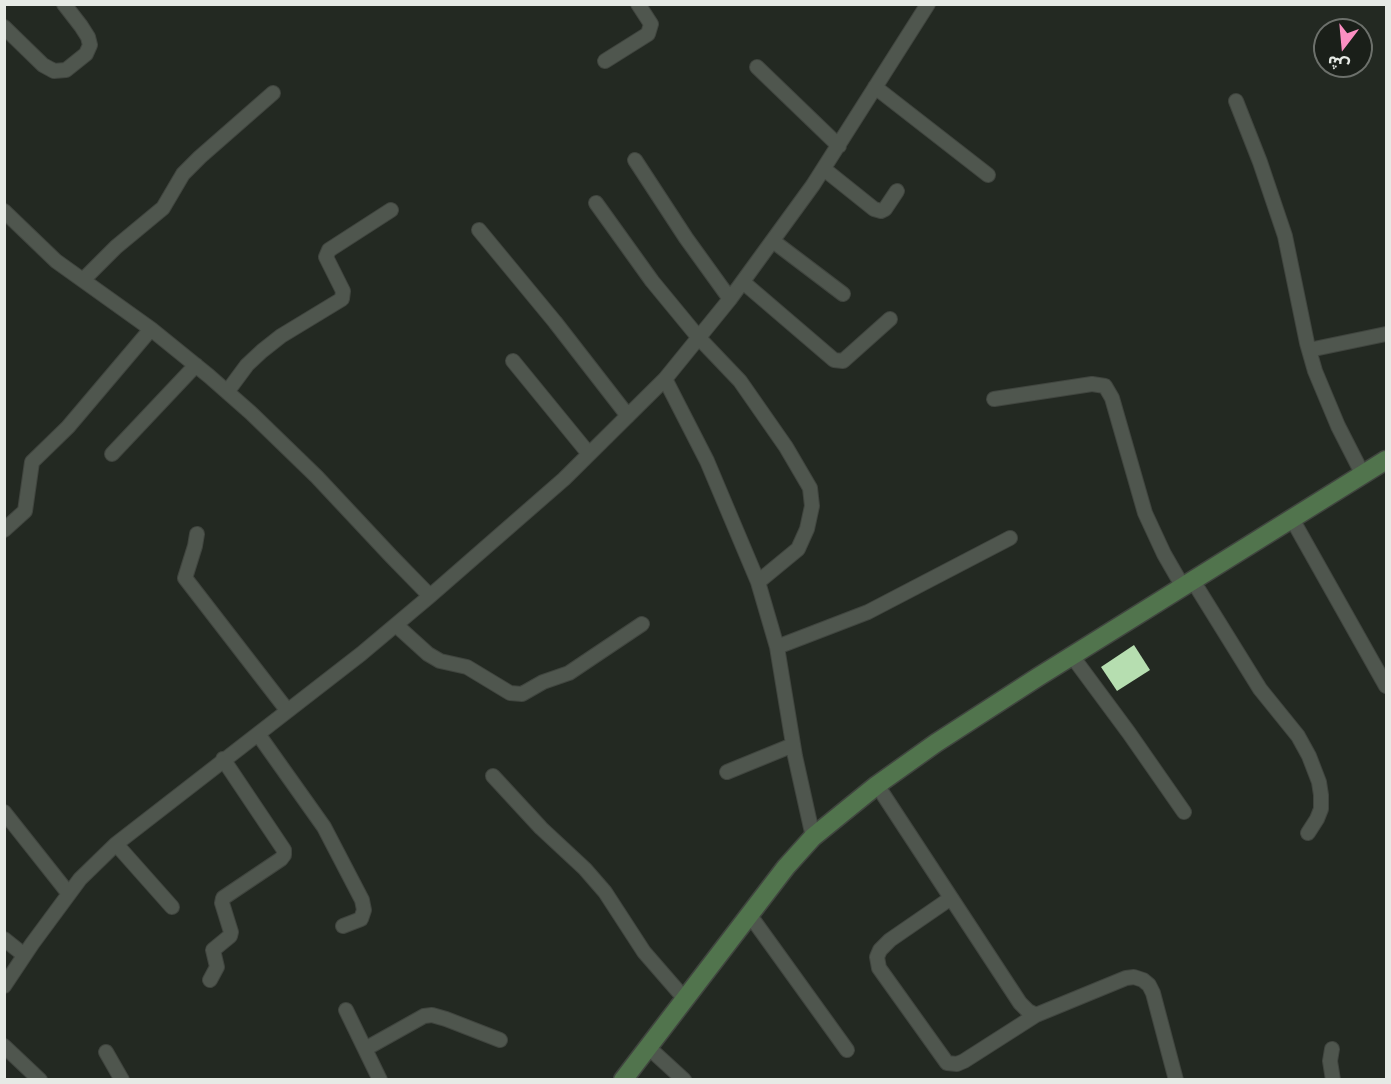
<!DOCTYPE html>
<meta charset="utf-8">
<style>
body{margin:0}
#map{position:relative;width:1391px;height:1084px;overflow:hidden;background:#232922;font-family:"Fira Sans Condensed","Noto Sans Arabic",sans-serif}
canvas{display:block}
.frame{position:absolute;inset:0;border:6px solid #e6eae5;pointer-events:none}
.north{position:absolute;left:1313px;top:18px;width:60px;height:60px;box-sizing:border-box;background:#1a1f19;border:2px solid #6c706b;border-radius:50%;rotate:196deg;font-size:16px;font-weight:700;line-height:24px;text-align:center;color:#e6eae5}
.north::after{content:'';display:block;margin:auto;width:21px;height:27px;background:#fc8fc2;clip-path:polygon(50% 0,100% 100%,50% 72%,0 100%)}
</style>
<div id="map">
<canvas width="1391" height="1084"></canvas>
<div class="frame"></div>
<div class="north">ش</div>
</div>
<script>
const ctx = document.querySelector('canvas').getContext('2d');
ctx.lineJoin = 'round';
function paint(path, color) {
  ctx.fillStyle = color;
  ctx.fill(path, 'evenodd');
}
function poly(rows) {
  const path = new Path2D();
  for (const r of rows) {
    path.moveTo(r[0], r[1]);
    for (let i = 2; i < r.length; i += 2) path.lineTo(r[i], r[i + 1]);
  }
  return path;
}
function strokePath(path, color, width, dash) {
  ctx.strokeStyle = color;
  ctx.lineWidth = width;
  ctx.lineCap = dash ? 'butt' : 'round';
  ctx.setLineDash(dash || []);
  ctx.stroke(path);
}
paint(poly([
 [1134,645,1150,670,1117,691,1101,667]
]), '#b6deb0');
const minor = poly([
 [4,27,43,65,54,71,66,70,86,54,90,45,88,37,81,26,64,4],
 [605,61,648,34,651,24,638,4],
 [757,67,839,146],
 [875,87,988,175],
 [1236,101,1260,162,1285,236,1307,343,1315,371,1338,426,1363,475],
 [635,160,686,238,730,299],
 [824,169,874,209,881,211,885,209,897,191],
 [596,203,652,281,699,338,740,381,786,447,810,488,812,506,807,529,798,549,758,582],
 [4,211,56,261,151,329,209,376,251,413,317,477,391,556,430,596],
 [479,230,555,322,628,416],
 [773,241,843,294],
 [83,280,116,247,163,208,183,174,200,157,273,93],
 [743,282,834,360,843,361,890,319],
 [1309,350,1386,334],
 [513,361,589,454],
 [665,379,707,461,758,582,777,647,795,756,813,837],
 [227,392,247,365,262,351,281,336,342,299,343,291,326,257,329,250,391,210],
 [994,399,1092,384,1105,386,1112,398,1145,513,1164,554,1183,587],
 [112,454,196,365],
 [1292,519,1386,686],
 [4,530,25,511,32,462,68,427,151,329],
 [197,534,195,546,185,578,287,710],
 [1193,581,1260,689,1298,736,1309,756,1319,782,1321,795,1321,809,1317,819,1308,833],
 [396,625,428,654,440,661,467,667,510,693,522,694,543,682,569,673,642,624],
 [777,647,868,612,1010,538],
 [1072,656,1129,733,1184,812],
 [258,734,324,827,362,900,364,910,361,919,343,926],
 [727,772,793,745],
 [493,776,541,828,585,869,605,892,644,952,684,998],
 [877,785,1020,1003,1028,1011,1036,1015,1126,978,1134,977,1143,980,1149,985,1153,993,1176,1080],
 [4,812,69,894],
 [116,844,172,907],
 [951,898,890,940,880,950,877,957,879,968,947,1063,957,1064,964,1061,1036,1015],
 [749,914,847,1050],
 [4,939,24,955],
 [210,980,217,967,213,950,230,936,231,932,222,903,223,898,281,859,284,855,284,850,223,759],
 [4,986,32,944,80,879,116,844,361,654,430,596,564,479,665,379,730,299,813,185,928,4],
 [346,1010,380,1080],
 [4,1046,40,1080],
 [648,1047,684,1080],
 [365,1049,424,1016,432,1015,446,1019,500,1040],
 [1332,1049,1330,1061,1333,1080],
 [106,1052,122,1080]
]);
const secondary = poly([
 [623,1080,786,867,813,837,840,815,877,785,936,743,1038,677,1386,460]
]);
strokePath(minor, '#40453f', 16);
strokePath(secondary, '#40453f', 21);
strokePath(minor, '#4f564e', 14);
strokePath(secondary, '#51744d', 18);
</script>
